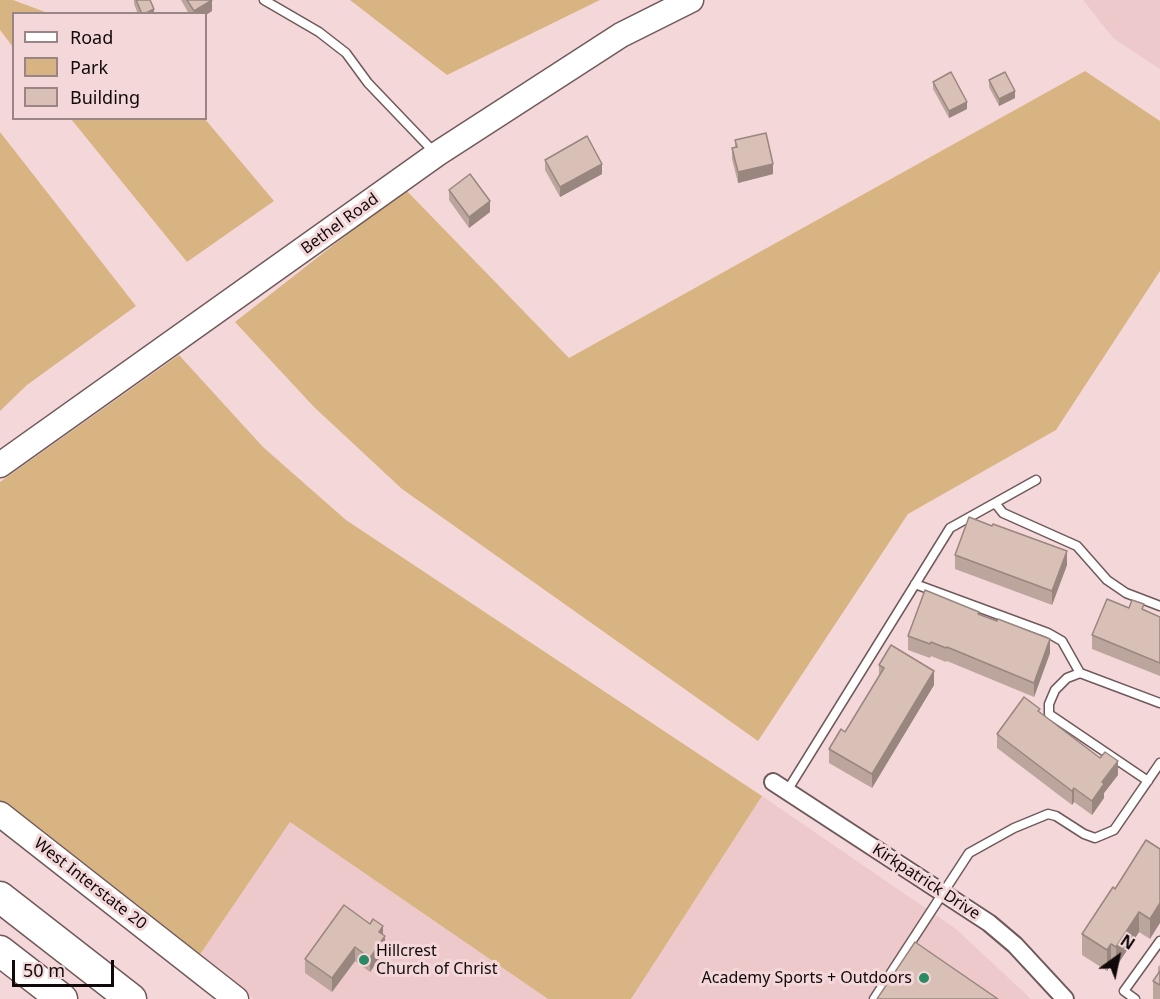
<!DOCTYPE html>
<style>
body{margin:0}
#map{position:relative;width:1160px;height:999px;overflow:hidden;background:#f4d8d9;font-family:"Noto Sans",sans-serif}
canvas{display:block}
.legend{position:absolute;left:12px;top:12px;width:195px;height:108px;box-sizing:border-box;background:#f4d8d9;border:2px solid #998586;margin:0;padding:8px 10px;list-style:none;font-size:18px;color:#110909}
.legend li{display:flex;align-items:center;gap:12px;height:30px}
.legend b{width:30px;border:2px solid #998586}
.north{position:absolute;left:1088px;top:927px;width:60px;height:60px;-webkit-text-stroke:4px #f4d8d9;paint-order:stroke;rotate:33deg;font-size:16px;font-weight:700;line-height:24px;text-align:center;color:#110909}
.north::after{content:'';display:block;margin:auto;width:21px;height:27px;background:#110909;clip-path:polygon(50% 0,100% 100%,50% 72%,0 100%)}
.scale{position:absolute;left:12px;top:960px;width:102px;height:27px;box-sizing:border-box;border:3px solid #110909;border-top:0;padding-left:8px;font-size:18px;line-height:21px;white-space:nowrap;color:#110909;-webkit-text-stroke:4px #f4d8d9;paint-order:stroke}
</style>
<div id="map">
<canvas width="1160" height="999"></canvas>
<ul class="legend">
<li><b style="height:8px;background:#fff"></b>Road</li>
<li><b style="height:16px;background:#d9b483"></b>Park</li>
<li><b style="height:16px;background:#d9c0b6"></b>Building</li>
</ul>
<div class="north">N</div>
<div class="scale">50 m</div>
</div>
<script>
const ctx = document.querySelector('canvas').getContext('2d');
ctx.lineJoin = 'round';
function paint(path, color) {
  ctx.fillStyle = color;
  ctx.fill(path, 'evenodd');
}
function poly(rows) {
  const path = new Path2D();
  for (const r of rows) {
    path.moveTo(r[0], r[1]);
    for (let i = 2; i < r.length; i += 2) path.lineTo(r[i], r[i + 1]);
  }
  return path;
}
function strokePath(path, color, width, dash) {
  ctx.strokeStyle = color;
  ctx.lineWidth = width;
  ctx.lineCap = dash ? 'butt' : 'round';
  ctx.setLineDash(dash || []);
  ctx.stroke(path);
}
function drawText(font, color, halo, rows, align = 'center') {
  ctx.font = font + ' "Noto Sans",sans-serif';
  ctx.lineWidth = 6;
  ctx.setLineDash([]);
  ctx.textBaseline = 'middle';
  ctx.strokeStyle = halo;
  ctx.fillStyle = color;
  for (const [text, x, y, turn = 0] of rows) {
    ctx.save();
    ctx.translate(x, y);
    ctx.rotate((+turn || 0) * Math.PI / 180);
    ctx.textAlign = isNaN(turn) ? turn : align;
    if (halo) ctx.strokeText(text, 0, 0);
    ctx.fillText(text, 0, 0);
    ctx.restore();
  }
}
paint(poly([
 [1083,0,1160,0,1160,69,1113,38],
 [762,796,956,929,1031,999,631,999],
 [290,822,548,999,254,999,199,956]
]), '#eec9cb');
paint(poly([
 [0,0,13,0,48,13,14,14,13,47,0,30],
 [350,0,600,0,447,75],
 [1085,71,1160,121,1160,271,1056,430,908,514,758,741,402,489,314,407,235,322,405,189,569,358],
 [71,119,205,119,274,201,187,262],
 [0,132,136,306,27,385,0,411],
 [179,355,263,447,346,520,762,796,631,999,548,999,290,822,199,956,0,801,0,482]
]), '#d9b483');
const lane = poly([
 [264,0,319,32,346,53,368,83,434,152],
 [995,503,1003,513,1077,546,1107,580,1126,593,1160,606],
 [915,584,1048,633,1062,641,1080,673],
 [1148,781,1049,714,1049,704,1055,690,1067,678,1080,673,1160,703],
 [787,791,950,528,1036,480],
 [874,999,969,853,1014,828,1048,814,1056,816,1084,834,1095,838,1114,830,1160,763],
 [1135,999,1124,991,1160,941]
]);
const street = poly([
 [773,782,989,923,1015,945,1065,999]
]);
const secondary = poly([
 [0,465,437,154,621,35,691,0],
 [0,814,236,999]
]);
const highway = poly([
 [0,897,131,999],
 [0,951,62,999]
]);
strokePath(lane, '#71595b', 11);
strokePath(street, '#71595b', 20);
strokePath(secondary, '#71595b', 27);
strokePath(highway, '#71595b', 33);
strokePath(lane, '#fff', 8);
strokePath(street, '#fff', 16);
strokePath(secondary, '#fff', 24);
strokePath(highway, '#fff', 30);
paint(poly([
 [134,0,150,0,154,14,138,14,134,4],
 [181,0,212,0,212,11,206,14,189,14],
 [989,80,1015,98,999,106,989,87],
 [933,82,967,109,949,118,933,89],
 [735,140,773,174,738,183,732,159,732,148,735,148],
 [545,160,602,174,560,197,545,170],
 [449,190,490,212,469,228,449,200],
 [992,526,1067,565,1052,605,955,569,955,555],
 [1129,608,1144,610,1160,617,1160,676,1092,649,1092,635],
 [979,614,1050,653,1034,697,947,661,946,662,931,656,930,658,908,650,908,636],
 [879,665,934,685,872,788,829,763,829,749,845,732,879,675],
 [1040,712,1118,775,1104,793,1104,798,1092,815,1074,802,1072,805,997,748,997,734],
 [1160,849,1150,939,1139,932,1116,967,1111,964,1107,971,1082,955,1082,934,1115,889],
 [383,935,385,950,370,972,355,961,332,992,305,973,305,959],
 [1160,965,1160,999,1153,999,1153,981,1158,973,1158,967]
]), '#bba59d');
paint(poly([
 [212,0,212,11,206,15,206,14,194,14,194,11],
 [154,9,154,14,144,14],
 [1015,91,1015,98,999,106,999,99],
 [967,102,967,109,949,118,949,111],
 [602,164,602,174,560,197,560,187],
 [773,164,773,174,738,183,738,172],
 [490,201,490,212,469,228,469,217],
 [1067,551,1067,565,1052,605,1052,591],
 [1050,639,1050,653,1034,697,1034,683],
 [934,671,934,685,872,788,872,774],
 [1118,761,1118,775,1104,793,1104,798,1092,815,1092,801,1102,782],
 [1074,788,1074,802,1072,805,1072,791],
 [1160,893,1160,923,1150,939,1150,919],
 [1139,912,1139,932,1116,967,1116,947],
 [383,926,383,940,385,936,385,950,370,972,370,958,379,932],
 [1111,944,1111,964,1107,971,1107,950],
 [355,947,355,961,332,992,332,978]
]), '#98867f');
const building = poly([
 [136,0,150,0,154,9,144,14,142,14,136,0],
 [187,0,212,0,194,11,187,0],
 [951,72,967,102,949,111,933,82,951,72],
 [1005,72,1015,91,999,99,989,80,1005,72],
 [766,133,773,164,738,172,732,148,737,147,735,140,766,133],
 [587,136,602,164,560,187,545,160,587,136],
 [470,174,490,201,469,217,449,190,470,174],
 [969,517,992,526,993,524,1067,551,1052,591,955,555,969,517],
 [925,590,979,612,978,614,997,621,998,619,1050,639,1034,683,947,647,946,648,931,642,930,644,908,636,925,590],
 [1107,599,1129,608,1132,600,1144,604,1142,609,1160,617,1160,663,1092,635,1107,599],
 [891,645,934,671,872,774,829,749,841,729,845,732,884,668,879,665,891,645],
 [1024,697,1040,709,1038,711,1100,758,1105,752,1118,761,1102,782,1104,784,1092,801,1074,788,1072,791,997,734,1024,697],
 [1146,840,1160,849,1160,903,1150,919,1139,912,1116,947,1111,944,1107,950,1082,934,1113,887,1115,889,1146,840],
 [344,905,370,924,373,919,383,926,379,932,385,936,370,958,355,947,332,978,305,959,344,905],
 [915,942,998,999,877,999,915,942],
 [1160,971,1160,985,1153,981,1160,971]
]);
paint(building, '#d9c0b6');
strokePath(building, '#98867f', 1.5);
for (const [x, y, r, color] of [
 [364,960,6,"#298b65"],
 [924,978,6,"#298b65"]
]) {
  const dot = new Path2D();
  dot.arc(x, y, r, 0, 2 * Math.PI);
  ctx.fillStyle = color;
  ctx.fill(dot);
  strokePath(dot, '#f4d8d9', 2);
}
drawText('16px', '#110909', '#f4d8d9', [
 ["Bethel Road",340,224,-36],
 ["Kirkpatrick Drive",926,882,33],
 ["West Interstate 20",90,884,38]
]);
drawText('16px', '#110909', '#f4d8d9', [
 ["Hillcrest",376,951],
 ["Church of Christ",376,969],
 ["Academy Sports + Outdoors",912,978,"right"]
], 'left');
</script>
